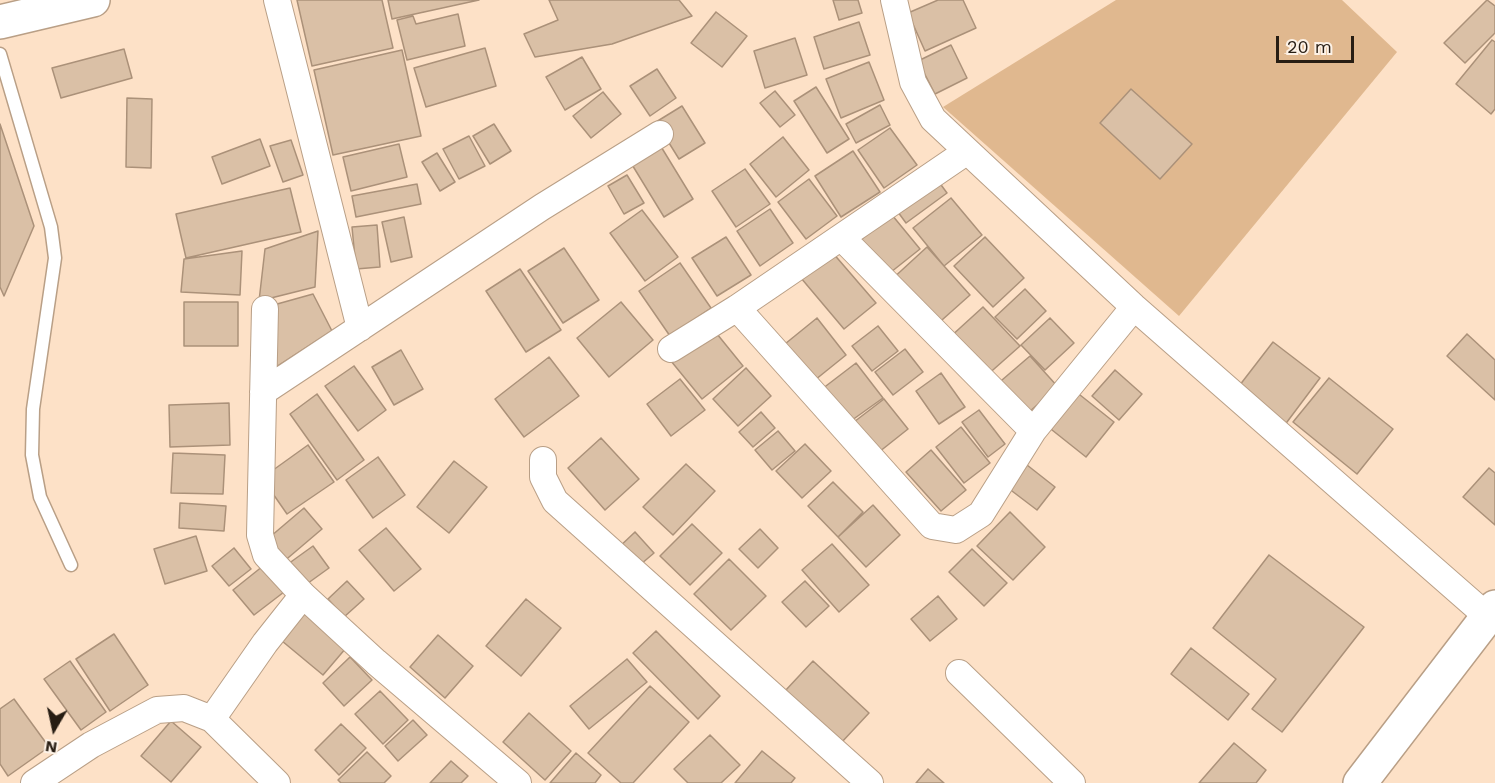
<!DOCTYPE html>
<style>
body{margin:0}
#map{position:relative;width:1495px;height:783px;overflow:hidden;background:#fde1c7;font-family:"Work Sans",sans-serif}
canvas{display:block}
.north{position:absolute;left:24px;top:699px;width:60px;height:60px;-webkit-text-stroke:4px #fdf2e7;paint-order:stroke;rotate:189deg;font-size:16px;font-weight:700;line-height:24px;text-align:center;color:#271d13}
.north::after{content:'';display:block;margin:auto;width:21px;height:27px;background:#271d13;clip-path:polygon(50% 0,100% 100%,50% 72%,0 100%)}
.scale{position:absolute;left:1276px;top:36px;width:78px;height:27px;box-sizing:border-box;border:3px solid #271d13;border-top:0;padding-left:8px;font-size:18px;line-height:21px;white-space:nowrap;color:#271d13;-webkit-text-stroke:4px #fdf2e7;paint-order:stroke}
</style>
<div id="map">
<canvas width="1495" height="783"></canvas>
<div class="north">N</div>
<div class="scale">20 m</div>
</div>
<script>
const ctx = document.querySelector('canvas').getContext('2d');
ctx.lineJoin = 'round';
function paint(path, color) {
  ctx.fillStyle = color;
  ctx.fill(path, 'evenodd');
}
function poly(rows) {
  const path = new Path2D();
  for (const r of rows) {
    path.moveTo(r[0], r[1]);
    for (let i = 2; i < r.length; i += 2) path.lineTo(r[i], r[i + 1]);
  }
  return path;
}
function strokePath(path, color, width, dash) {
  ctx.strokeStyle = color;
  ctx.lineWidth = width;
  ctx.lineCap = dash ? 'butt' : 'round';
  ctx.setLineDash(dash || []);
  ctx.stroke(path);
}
paint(poly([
 [1116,0,1342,0,1397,52,1179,316,943,107]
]), '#e0b88f');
const building = poly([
 [297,0,382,0,393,48,312,66,297,0],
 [388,0,479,0,392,19,388,0],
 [549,0,679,0,692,16,612,44,535,57,524,34,558,20,549,0],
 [833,0,858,0,862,13,839,20,833,0],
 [938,0,963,0,976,28,925,51,908,13,938,0],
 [1487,0,1495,6,1495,33,1465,63,1444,43,1487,0],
 [716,12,747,36,722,67,691,43,716,12],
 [458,14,465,46,407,60,397,20,413,16,416,24,458,14],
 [859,22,870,55,824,69,814,37,859,22],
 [795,38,807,75,765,88,754,51,795,38],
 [1492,40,1495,42,1495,109,1491,114,1456,84,1492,40],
 [951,45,967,78,935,94,918,61,951,45],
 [485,48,496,86,426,107,414,68,485,48],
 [124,49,132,78,61,98,52,68,124,49],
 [402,50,421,136,333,155,314,70,402,50],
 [582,57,601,89,565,110,546,77,582,57],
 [869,62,884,100,841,118,826,79,869,62],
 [657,69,676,98,650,116,630,86,657,69],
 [816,87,849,139,827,153,794,101,816,87],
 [1131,89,1192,144,1160,179,1100,123,1131,89],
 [775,91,795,115,780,127,760,103,775,91],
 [603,92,621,114,591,138,573,116,603,92],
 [127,98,152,99,151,168,126,167,127,98],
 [880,105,890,125,856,143,846,124,880,105],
 [682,106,705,143,679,159,656,122,682,106],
 [0,124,34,226,4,296,0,287,0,124],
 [494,124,511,151,490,164,473,136,494,124],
 [890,128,917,165,884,188,858,150,890,128],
 [469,136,485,166,459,179,443,149,469,136],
 [783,137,809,170,776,197,750,164,783,137],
 [260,139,270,166,222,184,212,157,260,139],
 [291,140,303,175,283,182,270,146,291,140],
 [399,144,407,177,351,191,343,157,399,144],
 [660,145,693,199,664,217,631,163,660,145],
 [853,151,880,192,841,217,815,176,853,151],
 [437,153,455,182,440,191,422,162,437,153],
 [745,169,770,204,736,227,712,191,745,169],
 [627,175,644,203,624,214,608,186,627,175],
 [936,178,947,193,906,223,895,208,936,178],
 [809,179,837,216,806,239,778,202,809,179],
 [417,184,421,204,356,217,352,196,417,184],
 [290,188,301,232,186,258,176,214,290,188],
 [951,198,982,235,944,266,913,228,951,198],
 [770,209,793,243,760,266,737,231,770,209],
 [642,210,678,257,645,281,610,233,642,210],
 [892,215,920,249,886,276,858,242,892,215],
 [404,217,412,257,391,262,382,222,404,217],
 [377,225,380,267,356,269,352,227,377,225],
 [318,231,315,287,259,301,265,249,318,231],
 [726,237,751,275,717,296,692,258,726,237],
 [985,237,1024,278,993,307,954,266,985,237],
 [927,247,970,295,933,328,890,281,927,247],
 [564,248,599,300,563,323,528,271,564,248],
 [242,251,240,295,181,292,184,259,242,251],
 [832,252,876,303,844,329,801,278,832,252],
 [680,263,711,308,670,336,639,291,680,263],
 [520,269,561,330,526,352,486,291,520,269],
 [1025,289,1046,311,1017,339,995,317,1025,289],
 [313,294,332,331,267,373,270,306,313,294],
 [184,302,238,302,238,346,184,346,184,302],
 [621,302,653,340,609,377,577,338,621,302],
 [983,307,1020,346,985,377,949,338,983,307],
 [817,318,846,355,810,384,780,348,817,318],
 [1050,318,1074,343,1045,370,1021,345,1050,318],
 [878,326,898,351,872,371,852,346,878,326],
 [713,329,743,366,702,399,671,361,713,329],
 [1467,334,1495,360,1495,400,1447,356,1467,334],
 [1273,342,1320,378,1284,426,1236,390,1273,342],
 [905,349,923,372,893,395,875,372,905,349],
 [401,350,423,389,394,405,372,367,401,350],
 [1030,356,1058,387,1022,418,995,386,1030,356],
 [549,357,579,396,524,437,495,399,549,357],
 [856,363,883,398,848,423,822,389,856,363],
 [354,366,386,410,358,431,325,386,354,366],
 [746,368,771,396,738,426,713,399,746,368],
 [1115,370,1142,394,1119,420,1092,396,1115,370],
 [941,373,965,407,939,424,916,391,941,373],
 [1329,378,1393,429,1357,474,1293,422,1329,378],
 [680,379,705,410,671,436,647,404,680,379],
 [1070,387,1114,422,1086,457,1042,422,1070,387],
 [317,394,364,460,337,480,290,414,317,394],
 [884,399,908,429,874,456,850,425,884,399],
 [229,403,230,445,170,447,169,405,229,403],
 [979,410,1005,444,988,457,962,422,979,410],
 [761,412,775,428,753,447,739,432,761,412],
 [961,427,990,463,964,483,936,447,961,427],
 [778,431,795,451,772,470,755,450,778,431],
 [601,438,639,479,605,510,568,468,601,438],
 [805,444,831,471,802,498,776,471,805,444],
 [308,445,334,482,287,514,262,478,308,445],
 [931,450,966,490,941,511,906,472,931,450],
 [173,453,225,455,223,494,171,493,173,453],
 [378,457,405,495,373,518,346,480,378,457],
 [454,461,487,487,449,533,417,507,454,461],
 [686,464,715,491,673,535,643,507,686,464],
 [1027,465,1055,487,1037,510,1008,488,1027,465],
 [1489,468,1495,473,1495,525,1463,497,1489,468],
 [833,482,863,512,838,537,808,506,833,482],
 [180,503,226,506,224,531,179,528,180,503],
 [873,505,900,535,866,567,838,537,873,505],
 [304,508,322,529,282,563,264,542,304,508],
 [1010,512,1045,547,1013,580,977,546,1010,512],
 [692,524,722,553,690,585,660,556,692,524],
 [386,528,421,569,394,591,359,550,386,528],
 [760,529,778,548,758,568,739,549,760,529],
 [635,532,654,553,634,570,616,550,635,532],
 [196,536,207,571,165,584,154,549,196,536],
 [832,544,869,585,839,612,802,570,832,544],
 [313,546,329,568,304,586,288,564,313,546],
 [234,548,251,569,229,586,212,566,234,548],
 [972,549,1007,583,984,606,949,572,972,549],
 [1269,555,1364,627,1282,732,1252,709,1276,679,1213,628,1269,555],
 [729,559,766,596,731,630,694,594,729,559],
 [263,566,284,592,254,615,233,590,263,566],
 [347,581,364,599,344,617,328,599,347,581],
 [805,581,829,606,806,627,782,602,805,581],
 [938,596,957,619,930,641,911,619,938,596],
 [526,599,561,628,521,676,486,646,526,599],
 [299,609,346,648,323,675,276,636,299,609],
 [656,631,720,696,698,719,633,653,656,631],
 [114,634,148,685,110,711,76,659,114,634],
 [438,635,473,666,445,698,410,667,438,635],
 [1191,648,1249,694,1228,720,1171,674,1191,648],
 [350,657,372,680,344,706,323,683,350,657],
 [627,659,647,682,589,729,570,706,627,659],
 [70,661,106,712,81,730,44,679,70,661],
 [813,661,869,713,841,743,785,691,813,661],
 [650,686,689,722,633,783,621,783,588,753,650,686],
 [380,691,408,720,383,744,355,714,380,691],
 [14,699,49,747,8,776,0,764,0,709,14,699],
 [529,713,571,751,545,780,503,742,529,713],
 [413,720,427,735,398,761,385,746,413,720],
 [171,721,201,747,171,782,141,756,171,721],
 [341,724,366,748,339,775,315,750,341,724],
 [710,735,740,765,721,783,688,783,674,769,710,735],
 [1234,743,1266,770,1256,783,1199,783,1234,743],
 [762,751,795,778,791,783,735,783,762,751],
 [367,752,391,776,384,783,341,783,338,780,367,752],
 [576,753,601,775,595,783,550,783,576,753],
 [451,761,468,776,461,783,430,783,451,761],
 [928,769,944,783,916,783,928,769]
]);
paint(building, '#dac0a6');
strokePath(building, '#ab9179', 1.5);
const lane = poly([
 [0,54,51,227,55,258,33,409,32,455,40,497,71,565]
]);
const street = poly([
 [277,0,360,328],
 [894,0,913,82,933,119,1134,307,1488,617],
 [842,238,1033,431],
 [737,308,932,526,956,530,981,514,1033,431,1134,307],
 [265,309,260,535,266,555,303,595,376,662,518,783],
 [671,349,737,308,966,152],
 [263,392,542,207,660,134],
 [543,460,543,477,555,501,870,783],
 [959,673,1072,783],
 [212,719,265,643,303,595],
 [34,783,91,745,157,710,184,708,212,719,277,783]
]);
const secondary = poly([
 [1360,783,1495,607]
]);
const highway = poly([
 [0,22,93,0]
]);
strokePath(lane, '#b99f86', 15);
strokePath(street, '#b99f86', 28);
strokePath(secondary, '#b99f86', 36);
strokePath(highway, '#b99f86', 36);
strokePath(lane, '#fff', 12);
strokePath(street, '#fff', 26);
strokePath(secondary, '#fff', 33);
strokePath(highway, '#fff', 33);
</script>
